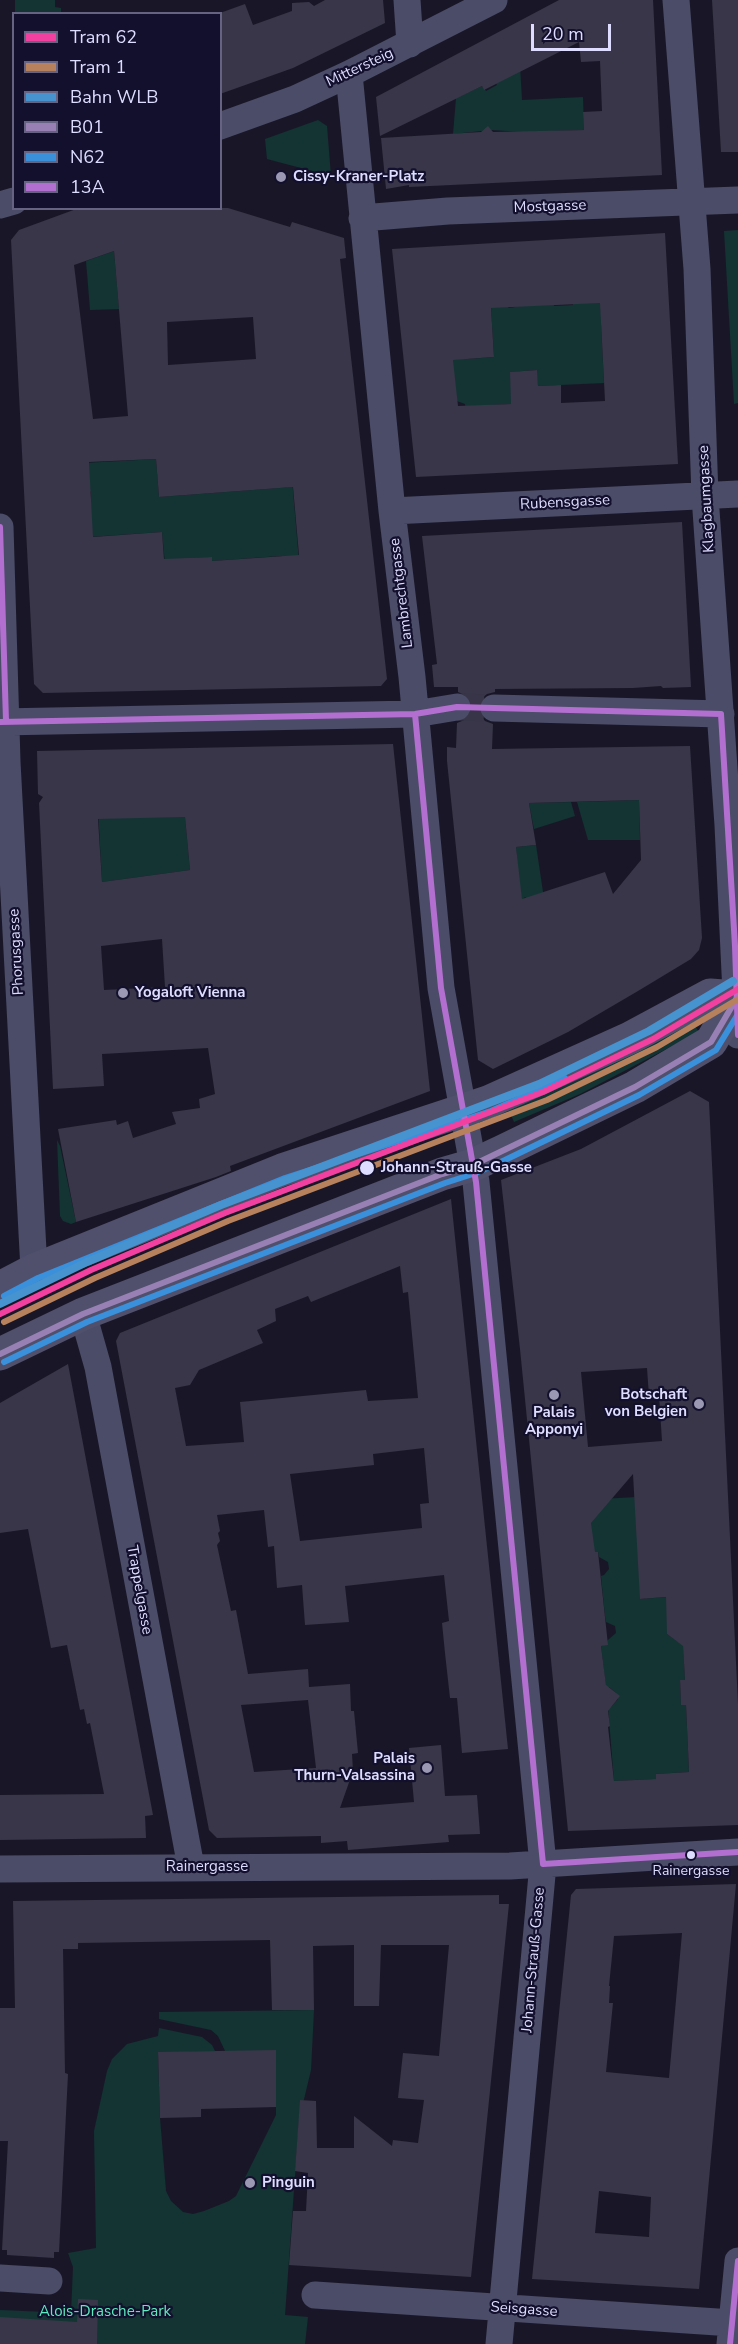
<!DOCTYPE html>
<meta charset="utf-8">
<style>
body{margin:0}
#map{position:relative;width:738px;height:2344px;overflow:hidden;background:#191727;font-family:"Nunito Sans",sans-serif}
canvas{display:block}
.legend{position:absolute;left:12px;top:12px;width:210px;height:198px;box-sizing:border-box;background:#13102e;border:2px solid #656282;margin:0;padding:8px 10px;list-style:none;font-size:18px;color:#dfddff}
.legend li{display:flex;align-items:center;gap:12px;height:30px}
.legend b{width:30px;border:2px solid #656282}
.scale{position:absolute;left:531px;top:24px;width:80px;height:27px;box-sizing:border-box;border:3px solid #dfddff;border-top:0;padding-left:8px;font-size:18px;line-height:21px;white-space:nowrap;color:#dfddff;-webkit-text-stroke:4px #13102e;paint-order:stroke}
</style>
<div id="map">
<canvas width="738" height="2344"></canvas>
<ul class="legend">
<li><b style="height:8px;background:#f240a1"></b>Tram 62</li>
<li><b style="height:8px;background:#b6815c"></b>Tram 1</li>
<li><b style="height:8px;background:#4693cf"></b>Bahn WLB</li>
<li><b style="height:8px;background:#9980b4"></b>B01</li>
<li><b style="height:8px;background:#3a90db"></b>N62</li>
<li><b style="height:8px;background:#b36fd0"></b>13A</li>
</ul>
<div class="scale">20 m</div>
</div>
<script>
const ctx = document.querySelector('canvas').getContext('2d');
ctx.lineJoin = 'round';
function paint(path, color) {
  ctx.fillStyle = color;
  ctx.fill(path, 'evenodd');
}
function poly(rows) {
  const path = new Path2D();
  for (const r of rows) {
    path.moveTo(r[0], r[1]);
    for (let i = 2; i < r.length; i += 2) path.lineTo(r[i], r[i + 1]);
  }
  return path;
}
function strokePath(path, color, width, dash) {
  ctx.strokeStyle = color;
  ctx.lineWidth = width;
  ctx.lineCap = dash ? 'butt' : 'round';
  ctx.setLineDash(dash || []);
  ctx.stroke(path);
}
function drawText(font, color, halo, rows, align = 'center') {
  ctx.font = font + ' "Nunito Sans",sans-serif';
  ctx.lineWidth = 4.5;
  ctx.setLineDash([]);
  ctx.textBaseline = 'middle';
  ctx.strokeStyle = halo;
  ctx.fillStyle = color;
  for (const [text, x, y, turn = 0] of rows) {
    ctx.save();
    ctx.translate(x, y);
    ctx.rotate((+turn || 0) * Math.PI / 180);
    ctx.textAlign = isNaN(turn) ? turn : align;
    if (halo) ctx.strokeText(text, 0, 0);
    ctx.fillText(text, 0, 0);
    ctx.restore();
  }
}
paint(poly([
 [15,0,55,0,55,7,61,8,61,13,15,13],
 [520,66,522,100,583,97,584,130,523,132,491,130,453,134,456,98,482,86,486,91,497,85,494,79],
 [318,120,327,126,331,176,267,159,265,139],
 [738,230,738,403,734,404,724,231],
 [114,251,119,309,90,310,86,261],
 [605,287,601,323,604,383,538,386,536,370,511,372,511,404,490,405,466,412,465,404,454,400,447,307,469,359,494,357,490,291,509,308,515,307,516,304,553,301,554,306,573,305,573,300],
 [289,444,299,561,280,556,212,561,212,557,191,558,165,564,162,532,89,537,91,492,86,488,84,463,156,459,159,497,292,487],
 [97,791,185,817,190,870,102,882],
 [639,800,640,840,588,840,577,802],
 [571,802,575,816,534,829,529,803],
 [536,845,543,892,546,906,531,902,525,897,519,904,516,847],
 [688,1016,699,1032,580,1094,514,1122,505,1101],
 [57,1140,60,1146,76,1222,71,1224,63,1221,60,1216],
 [671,1495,641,1599,680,1596,667,1634,678,1642,683,1642,685,1680,680,1681,681,1704,686,1705,689,1772,656,1774,656,1779,614,1781,608,1707,611,1707,618,1699,616,1693,609,1687,606,1688,601,1646,616,1633,615,1626,606,1622,605,1616,601,1576,604,1575,609,1569,608,1562,599,1557,598,1552,592,1552,589,1512,601,1499],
 [314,2010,311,2070,299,2120,285,2315,308,2317,305,2344,0,2344,0,2310,71,2313,73,2267,68,2253,96,2248,94,2131,107,2071,112,2059,127,2044,158,2036,159,2028,202,2037,212,2045,215,2051,158,2053,160,2118,166,2191,171,2201,183,2212,193,2214,204,2211,229,2201,236,2196,276,2115,276,2051,225,2051,218,2036,211,2030,159,2019,159,2012]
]), '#133433');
paint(poly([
 [325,0,383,0,385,23,293,68,220,94,220,13,245,4,253,25,292,11,292,3,309,2,314,6],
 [559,0,653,0,662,175,409,187,409,185,386,189,381,138,481,132,488,126,493,132,584,130,583,112,602,111,600,61,581,62,579,42,484,90,482,86,380,136,376,97],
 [712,0,738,0,738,152,721,152],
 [79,208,228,208,290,227,292,222,344,238,346,258,340,259,387,679,381,686,43,693,34,684,11,240,19,230],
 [114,251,128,416,93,419,74,265],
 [253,317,256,359,168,365,167,322],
 [156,459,159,497,293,487,299,555,212,561,212,557,164,559,162,532,93,537,89,462],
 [665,233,678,464,416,477,392,249],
 [600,303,605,401,561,403,561,385,538,386,537,370,510,372,511,404,458,406,453,360,494,357,491,308],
 [682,522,691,687,663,688,661,686,633,688,495,689,495,692,487,694,481,699,478,708,480,715,485,721,493,724,492,749,690,746,702,938,699,950,691,959,638,991,568,1032,493,1069,478,1060,447,761,447,747,456,748,457,723,467,719,472,712,473,705,469,697,458,692,458,687,434,687,432,665,437,664,422,536],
 [639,800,641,860,613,894,605,872,522,899,516,847,536,845,529,803],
 [393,744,430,1091,230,1166,231,1171,216,1177,76,1222,58,1129,116,1120,117,1125,128,1121,133,1138,176,1124,172,1112,200,1108,199,1099,215,1094,208,1048,102,1054,104,1086,53,1089,39,803,43,797,38,794,37,751],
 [185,817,190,870,102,882,98,819],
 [162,939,165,987,104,990,101,946],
 [690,1091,709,1102,738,1704,738,1825,568,1831,520,1349,501,1180,581,1149],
 [647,1368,649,1396,659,1395,662,1441,588,1447,581,1372],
 [633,1474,640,1599,666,1597,667,1634,683,1646,685,1680,680,1680,681,1705,686,1705,689,1772,656,1774,656,1779,614,1781,608,1727,610,1726,608,1711,620,1696,606,1685,601,1646,608,1645,598,1552,595,1552,591,1523],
 [451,1199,508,1749,462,1753,457,1698,450,1698,445,1653,442,1623,449,1621,444,1575,345,1586,349,1622,305,1625,302,1585,277,1588,274,1546,268,1547,264,1510,217,1515,220,1531,218,1533,220,1541,217,1545,231,1611,236,1610,248,1674,308,1669,309,1687,350,1684,351,1711,354,1711,358,1753,352,1754,353,1771,340,1808,414,1802,409,1748,441,1745,445,1796,477,1795,480,1834,448,1835,449,1842,348,1850,347,1841,321,1843,321,1836,217,1838,209,1830,116,1341,120,1333],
 [400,1266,403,1293,408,1292,418,1398,368,1401,366,1390,240,1402,244,1442,186,1446,175,1388,190,1385,199,1370,263,1343,257,1330,276,1321,275,1309,308,1296,311,1302],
 [424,1448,429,1503,420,1504,422,1528,300,1541,290,1474,374,1465,373,1454],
 [308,1700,316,1768,254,1772,241,1705],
 [68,1364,153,1815,145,1816,146,1838,0,1840,0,1795,104,1794,90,1723,87,1724,84,1709,80,1710,67,1645,51,1648,28,1529,0,1533,0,1403],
 [736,1884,699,2289,532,2279,571,1895,576,1889],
 [682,1933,669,2078,606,2072,613,2003,609,2003,610,1986,609,1986,614,1936],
 [599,2191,651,2197,649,2237,595,2233],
 [499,1895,499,1904,509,1904,471,2277,289,2265,293,2211,306,2211,308,2173,295,2171,300,2100,316,2101,317,2148,354,2148,354,2116,392,2146,393,2140,418,2143,424,2100,398,2098,403,2053,439,2056,449,1945,381,1945,379,2006,354,2006,354,1945,313,1946,314,2010,272,2010,270,1940,78,1943,78,1949,63,1949,65,2073,68,2074,59,2252,54,2252,54,2258,7,2255,7,2250,2,2250,8,2141,0,2141,0,2008,15,2008,13,1901],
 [276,2050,276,2107,201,2109,201,2117,160,2118,158,2052],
 [78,2299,98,2300,97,2344,0,2344,0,2317,77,2322]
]), '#383648');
strokePath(poly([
 [457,707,494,708]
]), '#373547', 27, [27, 14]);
strokePath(poly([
 [407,0,410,44],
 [676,0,697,269,705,496,728,825,738,1035],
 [349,74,392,511,412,677,441,988,476,1182,543,1864,499,2344],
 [220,126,295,99,349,74,494,0],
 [0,205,14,201],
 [362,218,448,211,738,200],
 [392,511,738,494],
 [0,527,7,762,34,1270],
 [494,708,721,714],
 [0,722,415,714,457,707],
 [83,1314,98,1367,191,1867],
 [0,1869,510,1866,738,1852],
 [0,2278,49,2281],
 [315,2295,732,2323],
 [730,2344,738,2261]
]), '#4b4c68', 27);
strokePath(poly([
 [0,1288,34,1270,282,1170,488,1102,630,1038,710,995,737,997],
 [0,1354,83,1314,442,1174,473,1165,501,1152,635,1087,711,1042,738,996]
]), '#50506d', 33);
strokePath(poly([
 [0,1354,83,1314,442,1174,473,1165,635,1087,711,1042,738,996]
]), '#9980b4', 6);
strokePath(poly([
 [4,1296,38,1278,285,1178,491,1111,565,1078],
 [4,1362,87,1322,445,1183,476,1173,505,1160,639,1095,716,1050,738,1014]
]), '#3a90db', 6);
strokePath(poly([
 [0,527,6,721],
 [415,714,441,988,476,1182,543,1864,738,1852],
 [0,722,415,714,457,707,721,714,735,946,738,1035],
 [730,2344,738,2261]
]), '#b36fd0', 6);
strokePath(poly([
 [0,1304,87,1262,221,1205,539,1084,649,1031,733,981]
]), '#4693cf', 8);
strokePath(poly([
 [0,1314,91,1270,225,1213,543,1092,653,1039,738,989]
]), '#f240a1', 6);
strokePath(poly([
 [4,1322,95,1278,228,1221,547,1100,657,1047,738,999]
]), '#b6815c', 6);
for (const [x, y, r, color] of [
 [281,177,6,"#9a98b3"],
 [123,993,6,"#9a98b3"],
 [367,1168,8,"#dfddff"],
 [554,1395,6,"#9a98b3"],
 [699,1404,6,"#9a98b3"],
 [427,1768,6,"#9a98b3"],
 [691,1855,5,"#dfddff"],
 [250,2183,6,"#9a98b3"]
]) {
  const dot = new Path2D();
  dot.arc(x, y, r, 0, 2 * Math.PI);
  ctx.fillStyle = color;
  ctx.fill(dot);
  strokePath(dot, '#13102e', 2);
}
drawText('14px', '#dfddff', '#13102e', [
 ["Rainergasse",691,1872]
]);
drawText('15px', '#dfddff', '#13102e', [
 ["Mittersteig",360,68,-25],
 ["Mostgasse",550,207,-2],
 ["Klagbaumgasse",707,499,-93],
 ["Rubensgasse",565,503,-3],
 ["Lambrechtgasse",402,593,-97],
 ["Phorusgasse",17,952,-93],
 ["Trappelgasse",139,1590,80],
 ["Rainergasse",207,1867],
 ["Johann-Strauß-Gasse",534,1960,-85],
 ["Seisgasse",524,2310,4]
]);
drawText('bold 15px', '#dfddff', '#13102e', [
 ["Cissy-Kraner-Platz",293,177],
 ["Yogaloft Vienna",135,993],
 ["Botschaft",687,1395,"right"],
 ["von Belgien",687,1412,"right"],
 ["Palais",554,1413,"center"],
 ["Apponyi",554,1430,"center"],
 ["Palais",415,1759,"right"],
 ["Thurn-Valsassina",415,1776,"right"],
 ["Pinguin",262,2183]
], 'left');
drawText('bold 15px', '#dfddff', '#13102e', [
 ["Johann-Strauß-Gasse",381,1168]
], 'left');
drawText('15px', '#5eeabe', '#13102e', [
 ["Alois-Drasche-Park",105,2312]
]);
</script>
